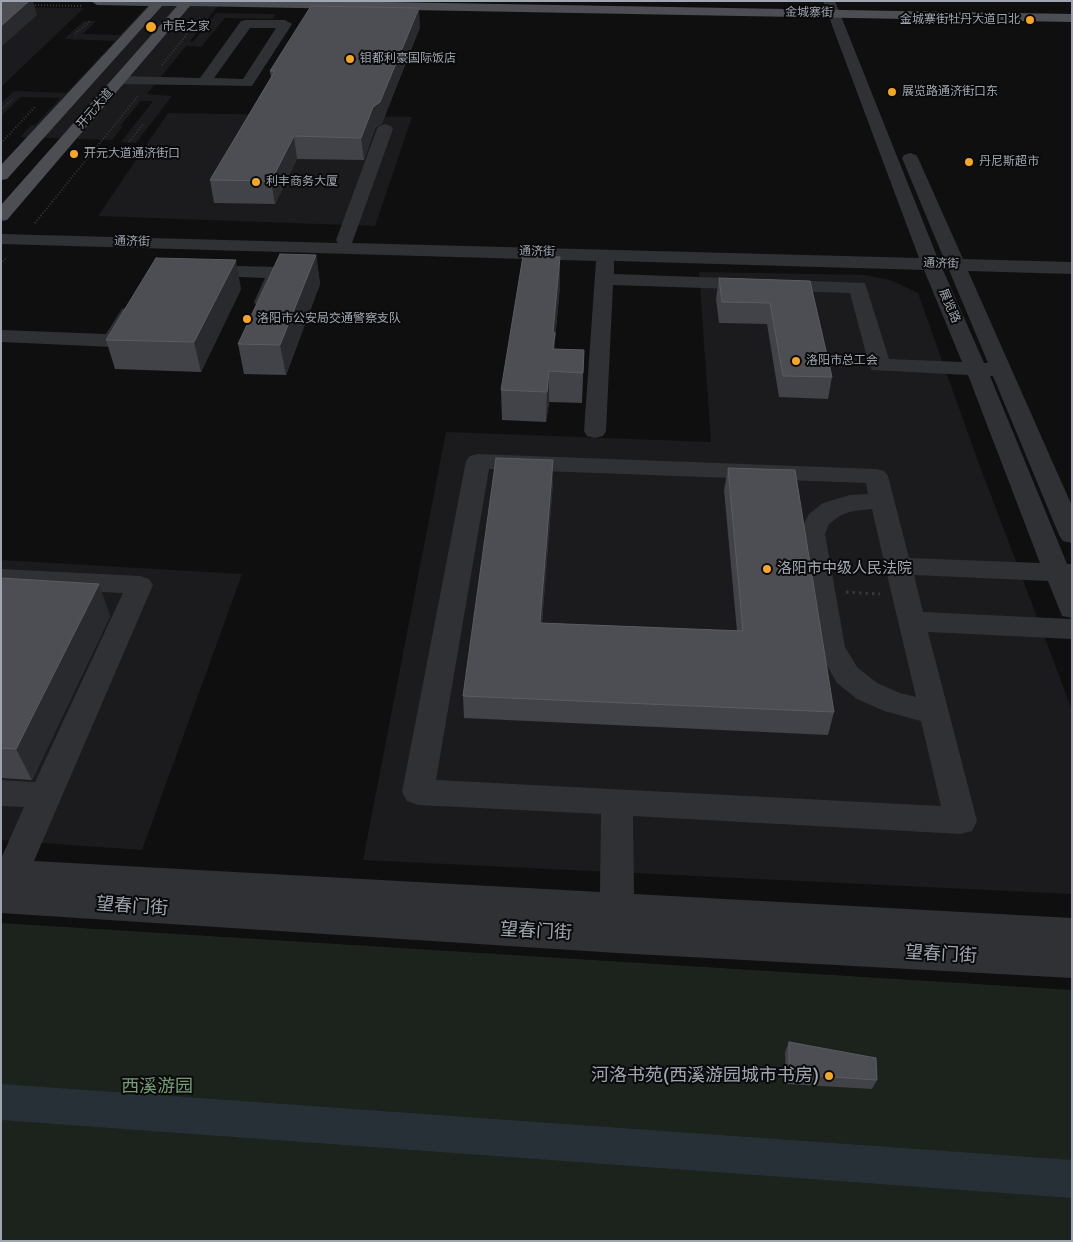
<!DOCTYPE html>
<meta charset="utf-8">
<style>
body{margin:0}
#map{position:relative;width:1073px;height:1242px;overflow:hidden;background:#0f0f10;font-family:Signika,sans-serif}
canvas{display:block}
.frame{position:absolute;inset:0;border:2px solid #9fa6b2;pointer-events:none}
</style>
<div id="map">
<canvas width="1073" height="1242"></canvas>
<div class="frame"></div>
</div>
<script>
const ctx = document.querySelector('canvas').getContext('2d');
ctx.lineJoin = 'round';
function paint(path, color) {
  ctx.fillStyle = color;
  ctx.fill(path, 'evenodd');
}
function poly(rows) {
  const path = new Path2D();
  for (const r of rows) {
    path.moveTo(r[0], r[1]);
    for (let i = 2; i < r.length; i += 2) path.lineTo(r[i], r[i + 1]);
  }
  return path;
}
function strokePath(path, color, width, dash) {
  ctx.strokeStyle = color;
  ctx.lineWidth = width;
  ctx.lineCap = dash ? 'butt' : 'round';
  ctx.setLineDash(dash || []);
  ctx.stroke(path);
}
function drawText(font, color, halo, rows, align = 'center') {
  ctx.font = font + ' Signika,"Noto Sans SC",sans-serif';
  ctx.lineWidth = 4;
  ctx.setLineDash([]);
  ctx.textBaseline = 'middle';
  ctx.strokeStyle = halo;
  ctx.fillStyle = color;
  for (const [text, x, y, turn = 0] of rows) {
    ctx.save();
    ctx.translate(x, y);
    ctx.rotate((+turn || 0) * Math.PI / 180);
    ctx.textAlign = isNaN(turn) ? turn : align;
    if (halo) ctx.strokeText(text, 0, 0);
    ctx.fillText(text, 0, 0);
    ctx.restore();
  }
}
paint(poly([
 [152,1,222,1,190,41,193,42,216,13,276,14,273,19,225,18,201,47,186,46,147,94,172,96,136,143,121,142,153,101,141,101,120,126,123,126,112,140,20,137,32,125,35,125,60,98,21,97,1,116,1,103,14,91,66,93,115,41,64,39,84,21,96,21,83,34,120,35],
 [1,7,84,8,1,87],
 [168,113,412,117,375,226,98,216],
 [699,272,866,275,893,281,918,293,975,453,1072,710,1072,894,363,860,446,432,711,442],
 [1,560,242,574,142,850,1,840]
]), '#1b1b1d');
paint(poly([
 [1,923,1072,990,1072,1241,1,1241]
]), '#1b231c');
paint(poly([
 [1,1084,1072,1160,1072,1198,1,1120,1,1084]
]), '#273036');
strokePath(poly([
 [29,5,81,6],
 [75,34,90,21],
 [162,65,200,18],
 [1,110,14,98],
 [129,142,144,123],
 [1,143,35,107],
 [35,223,138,96],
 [1,264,7,257]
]), '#36383c', 2, [1, 2]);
strokePath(poly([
 [846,592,880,594]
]), '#36383c', 3, [2.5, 4]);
paint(poly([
 [823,1,835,1,938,259,944,259,902,158,904,155,910,153,916,155,918,158,963,259,1072,262,1072,274,968,271,1072,506,1072,543,1063,541,1059,535,993,376,990,376,1067,564,1072,564,1072,618,1062,616,1048,581,914,575,923,612,1072,619,1072,639,928,632,977,821,972,831,961,834,633,816,634,894,1072,918,1072,978,617,953,1,913,1,859,24,807,1,806,1,780,35,782,123,593,1,587,1,569,140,576,149,579,153,585,34,861,600,892,601,814,418,805,407,801,402,792,466,461,470,456,478,454,876,469,884,471,888,476,909,558,1040,563,968,375,872,370,869,365,850,293,613,285,606,431,603,436,595,438,587,436,584,431,596,261,1,244,1,234,338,243,336,240,377,129,379,126,385,124,391,126,393,129,352,243,919,258,823,1],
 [614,261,924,270,962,362,889,359,865,283,614,274,614,261],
 [943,270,949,270,988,363,984,363,943,270],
 [489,469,866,483,868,494,850,495,823,503,809,514,799,534,817,648,837,683,857,699,884,711,921,721,941,806,436,780,489,469],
 [872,509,885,566,916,697,900,693,877,683,857,667,845,647,825,534,829,524,841,515,853,511,872,509],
 [246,20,285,20,292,24,252,86,120,84,115,83,113,80,115,77,120,76,200,78,241,21,246,20],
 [250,28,276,28,243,79,214,78,250,28],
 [200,265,277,267,284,269,287,273,274,302,271,306,264,308,257,306,254,302,265,278,193,275,190,271,193,267,200,265],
 [129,307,136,309,139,313,120,345,113,347,1,342,1,330,106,334,122,309,129,307]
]), '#303135');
paint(poly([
 [91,1,328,1,1072,14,1072,22,190,6,7,220,1,221,1,205,177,6,162,6,7,179,1,180,1,165,149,6,97,5,91,1]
]), '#4c4e54');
paint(poly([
 [420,27,382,123,375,128,364,160,297,159,275,204,214,203,210,180,271,77,270,71],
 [316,255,320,284,286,375,244,374,238,344],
 [719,278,810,281,832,377,828,399,779,397,767,324,719,323,716,299],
 [560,286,555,339,554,349,584,350,582,403,549,402,546,422,502,420,501,390],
 [241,289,201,372,115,369,106,340],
 [553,460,553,482,542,623,737,631,724,490,728,468,834,712,828,735,464,718,463,696],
 [1,578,110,616,32,780,1,778],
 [789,1042,877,1080,872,1089,786,1084,785,1052]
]), '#424348');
paint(poly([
 [29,1,33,1,37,15,1,47,1,26],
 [419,8,420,27,382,123,375,128,364,160,361,138,373,107],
 [294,136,297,159,275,204,271,181],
 [316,255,320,284,286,375,280,345],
 [560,257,560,286,555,339,554,362,552,371,553,332],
 [236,260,241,289,201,372,194,342],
 [549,371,549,402,546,422,547,392],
 [553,460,553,482,540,645,540,623],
 [99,584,110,616,32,780,16,749]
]), '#292a2d');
const building = poly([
 [1,1,29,1,1,26,1,1],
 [311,6,419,8,380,102,373,107,361,138,294,136,271,181,210,180,275,71,270,71,311,6],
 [280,254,316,255,280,345,238,344,280,254],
 [523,256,560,257,553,332,555,333,553,349,584,350,583,373,549,371,547,392,501,390,523,256],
 [156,258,236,260,194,342,106,340,156,258],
 [719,278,810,281,832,377,783,376,770,303,722,302,719,278],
 [496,458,553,460,540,623,743,631,728,468,795,470,834,712,463,696,496,458],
 [1,578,99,584,16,749,1,748,1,578],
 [789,1042,876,1058,877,1080,789,1074,789,1042]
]);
paint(building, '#4c4e53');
strokePath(building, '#595c62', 1);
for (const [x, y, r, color] of [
 [1030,20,5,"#f6a721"],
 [151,27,6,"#f6a721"],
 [350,59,5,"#f6a721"],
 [892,92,5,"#f6a721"],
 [74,154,5,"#f6a721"],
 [969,162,5,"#f6a721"],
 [256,182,5,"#f6a721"],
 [247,319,5,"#f6a721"],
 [796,361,5,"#f6a721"],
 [767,569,5,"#f6a721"],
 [829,1076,5,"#f6a721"]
]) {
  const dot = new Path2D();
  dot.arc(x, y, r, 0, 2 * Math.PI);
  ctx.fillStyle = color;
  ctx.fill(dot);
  strokePath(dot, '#0a0a0b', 2);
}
drawText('12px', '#9fa6b2', '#0a0a0b', [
 ["金城寨街",809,13,1],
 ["开元大道",95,109,-49],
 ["通济街",132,242,1],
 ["通济街",537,252,1],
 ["通济街",941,264,2],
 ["展览路",949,306,67]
]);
drawText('12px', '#9fa6b2', '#0a0a0b', [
 ["金城寨街牡丹大道口北",1020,20,"right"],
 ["市民之家",162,27],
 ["钼都利豪国际饭店",360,59],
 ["展览路通济街口东",902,92],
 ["开元大道通济街口",84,154],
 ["丹尼斯超市",979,162],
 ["利丰商务大厦",266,182],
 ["洛阳市公安局交通警察支队",257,319],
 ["洛阳市总工会",806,361]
], 'left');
drawText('15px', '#9fa6b2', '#0a0a0b', [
 ["洛阳市中级人民法院",777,569]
], 'left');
drawText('18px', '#9fa6b2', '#0a0a0b', [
 ["望春门街",132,907,4],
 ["望春门街",536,932,3],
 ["望春门街",941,955,3]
]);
drawText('18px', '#9fa6b2', '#0a0a0b', [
 ["河洛书苑(西溪游园城市书房)",819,1076]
], 'right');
drawText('18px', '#759e76', '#0a0a0b', [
 ["西溪游园",157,1087]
]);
</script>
